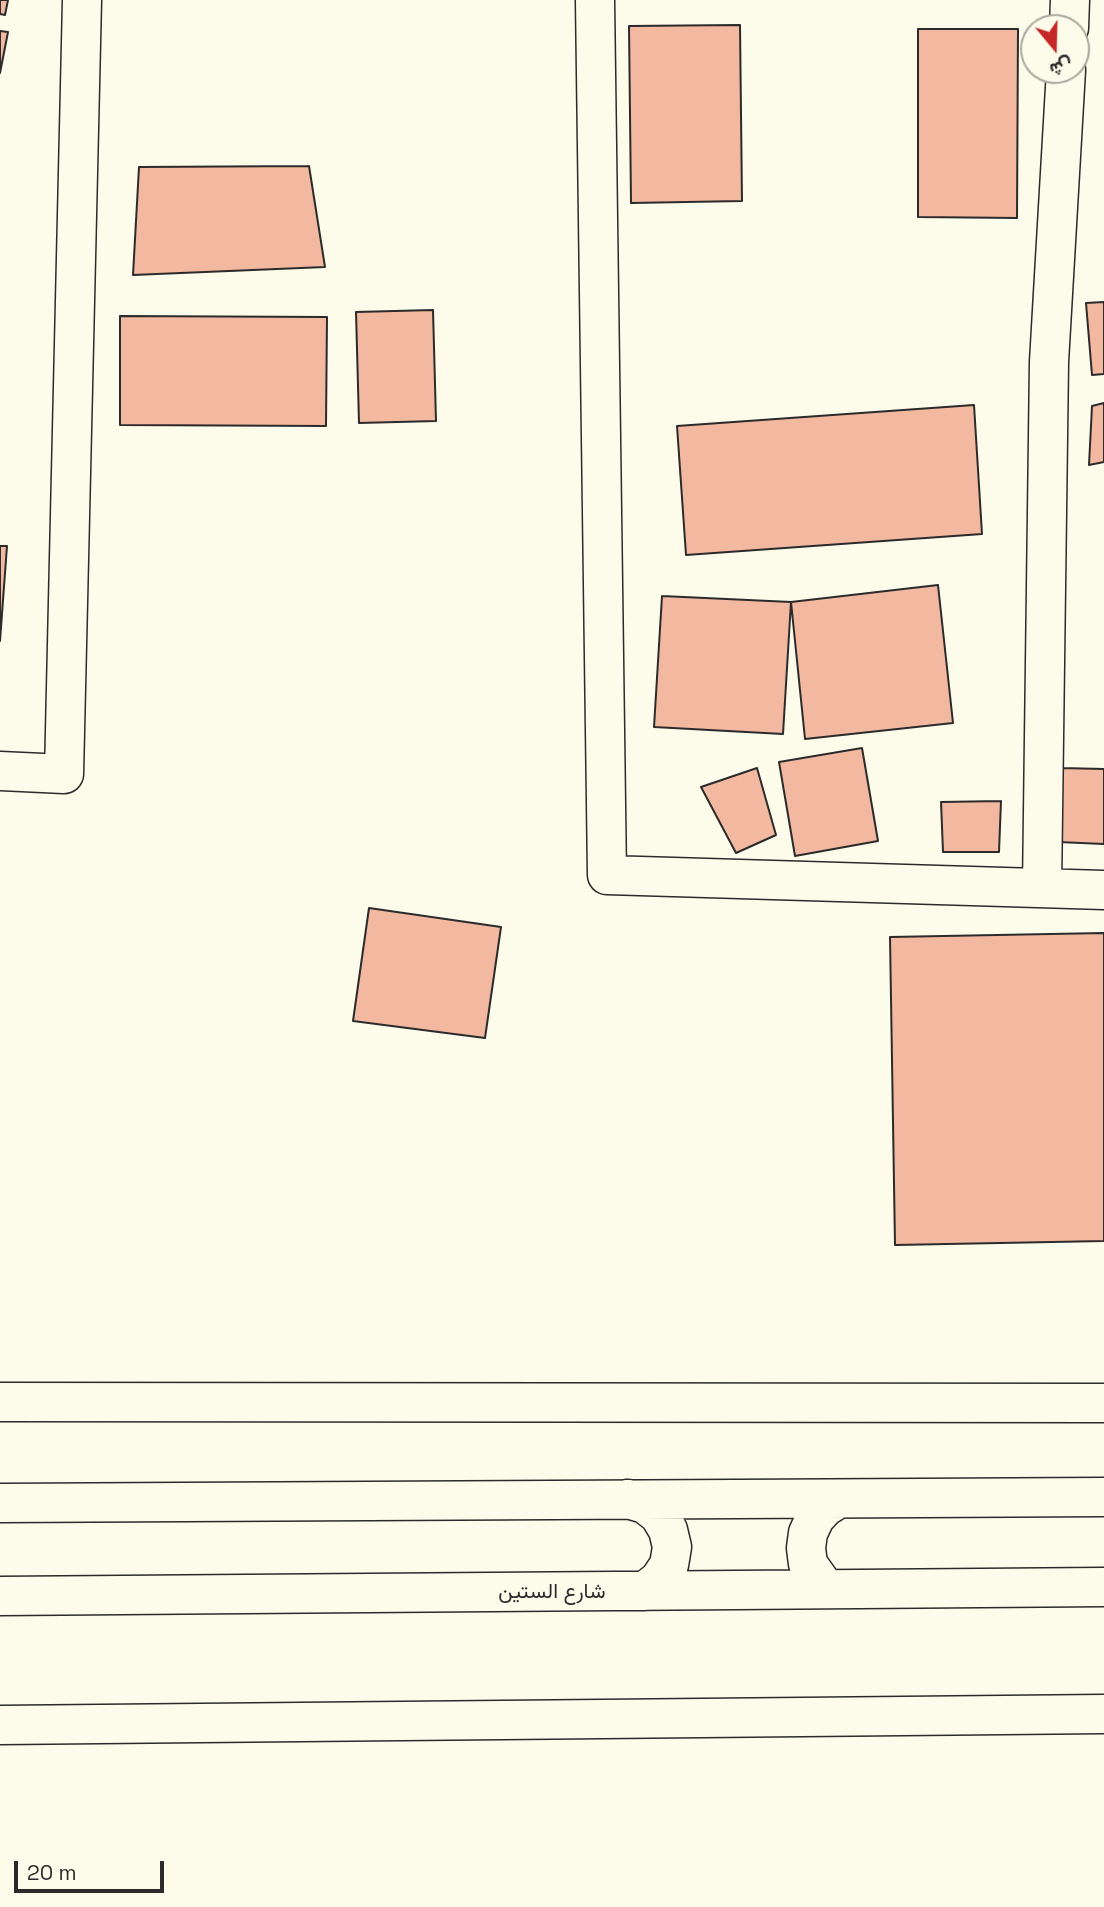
<!DOCTYPE html>
<meta charset="utf-8">
<style>
body{margin:0}
#map{position:relative;width:1104px;height:1907px;overflow:hidden;background:#fdfbea;font-family:"Space Grotesk",Vazirmatn,sans-serif}
canvas{display:block}
.north{position:absolute;left:1020px;top:14px;width:70px;height:70px;box-sizing:border-box;background:#fdfbea;border:2px solid #a9a89e;border-radius:50%;rotate:161deg;font-size:19px;font-weight:700;line-height:28px;text-align:center;color:#2b2b2b}
.north::after{content:'';display:block;margin:auto;width:24px;height:32px;background:#c62828;clip-path:polygon(50% 0,100% 100%,50% 72%,0 100%)}
.scale{position:absolute;left:14px;top:1861px;width:150px;height:32px;box-sizing:border-box;border:4px solid #2b2b2b;border-top:0;padding-left:9px;font-size:21px;line-height:24px;white-space:nowrap;color:#2b2b2b;-webkit-text-stroke:5px #fdfbea;paint-order:stroke}
</style>
<div id="map">
<canvas width="1104" height="1907"></canvas>
<div class="north">ش</div>
<div class="scale">20 m</div>
</div>
<script>
const ctx = document.querySelector('canvas').getContext('2d');
ctx.lineJoin = 'round';
function paint(path, color) {
  ctx.fillStyle = color;
  ctx.fill(path, 'evenodd');
}
function poly(rows) {
  const path = new Path2D();
  for (const r of rows) {
    path.moveTo(r[0], r[1]);
    for (let i = 2; i < r.length; i += 2) path.lineTo(r[i], r[i + 1]);
  }
  return path;
}
function strokePath(path, color, width, dash) {
  ctx.strokeStyle = color;
  ctx.lineWidth = width;
  ctx.lineCap = dash ? 'butt' : 'round';
  ctx.setLineDash(dash || []);
  ctx.stroke(path);
}
function drawText(font, color, halo, rows, align = 'center') {
  ctx.font = font + ' "Space Grotesk",Vazirmatn,sans-serif';
  ctx.lineWidth = 5;
  ctx.setLineDash([]);
  ctx.textBaseline = 'middle';
  ctx.strokeStyle = halo;
  ctx.fillStyle = color;
  for (const [text, x, y, turn = 0] of rows) {
    ctx.save();
    ctx.translate(x, y);
    ctx.rotate((+turn || 0) * Math.PI / 180);
    ctx.textAlign = isNaN(turn) ? turn : align;
    if (halo) ctx.strokeText(text, 0, 0);
    ctx.fillText(text, 0, 0);
    ctx.restore();
  }
}
const building = poly([
 [0,0,8,0,5,15,0,14,0,0],
 [740,25,742,201,631,203,629,26,740,25],
 [918,29,1018,29,1017,218,918,217,918,29],
 [0,31,8,32,0,73,0,31],
 [309,166,325,267,133,275,139,167,309,166],
 [1104,302,1104,374,1092,375,1086,303,1104,302],
 [433,310,436,421,359,423,356,312,433,310],
 [120,316,327,317,326,426,120,425,120,316],
 [1104,403,1104,462,1089,465,1092,406,1104,403],
 [974,405,982,534,686,555,677,426,974,405],
 [0,546,7,546,0,641,0,546],
 [938,585,953,723,805,739,791,602,938,585],
 [662,596,791,602,783,734,654,727,662,596],
 [862,748,878,841,795,856,779,762,862,748],
 [757,768,776,835,736,853,701,787,757,768],
 [1061,768,1104,769,1104,844,1058,842,1061,768],
 [1001,801,999,852,943,852,941,802,1001,801],
 [369,908,501,927,485,1038,353,1021,369,908],
 [1104,933,1104,1241,895,1245,890,937,1104,933]
]);
paint(building, '#f2b8a0');
strokePath(building, '#2b2b2b', 2);
const minor = poly([
 [595,0,607,875,1104,890],
 [1069,28,1070,0],
 [0,771,64,774,82,0],
 [1042,888,1049,362,1066,70]
]);
const tertiary = poly([
 [0,1402,1104,1403],
 [0,1725,1104,1714]
]);
const trunk = poly([
 [628,1499,645,1504,659,1515,668,1530,672,1547,669,1565,659,1580,645,1591],
 [0,1503,1104,1497],
 [825,1588,808,1564,806,1548,808,1533,815,1518,825,1507,838,1499],
 [0,1596,1104,1587]
]);
strokePath(minor, '#2b2b2b', 41);
strokePath(tertiary, '#2b2b2b', 41);
strokePath(trunk, '#2b2b2b', 41);
strokePath(minor, '#fdfbea', 38);
strokePath(tertiary, '#fdfbea', 38);
strokePath(trunk, '#fdfbea', 38);
drawText('21px', '#2b2b2b', '#fdfbea', [
 ["شارع الستين",552,1592]
]);
</script>
